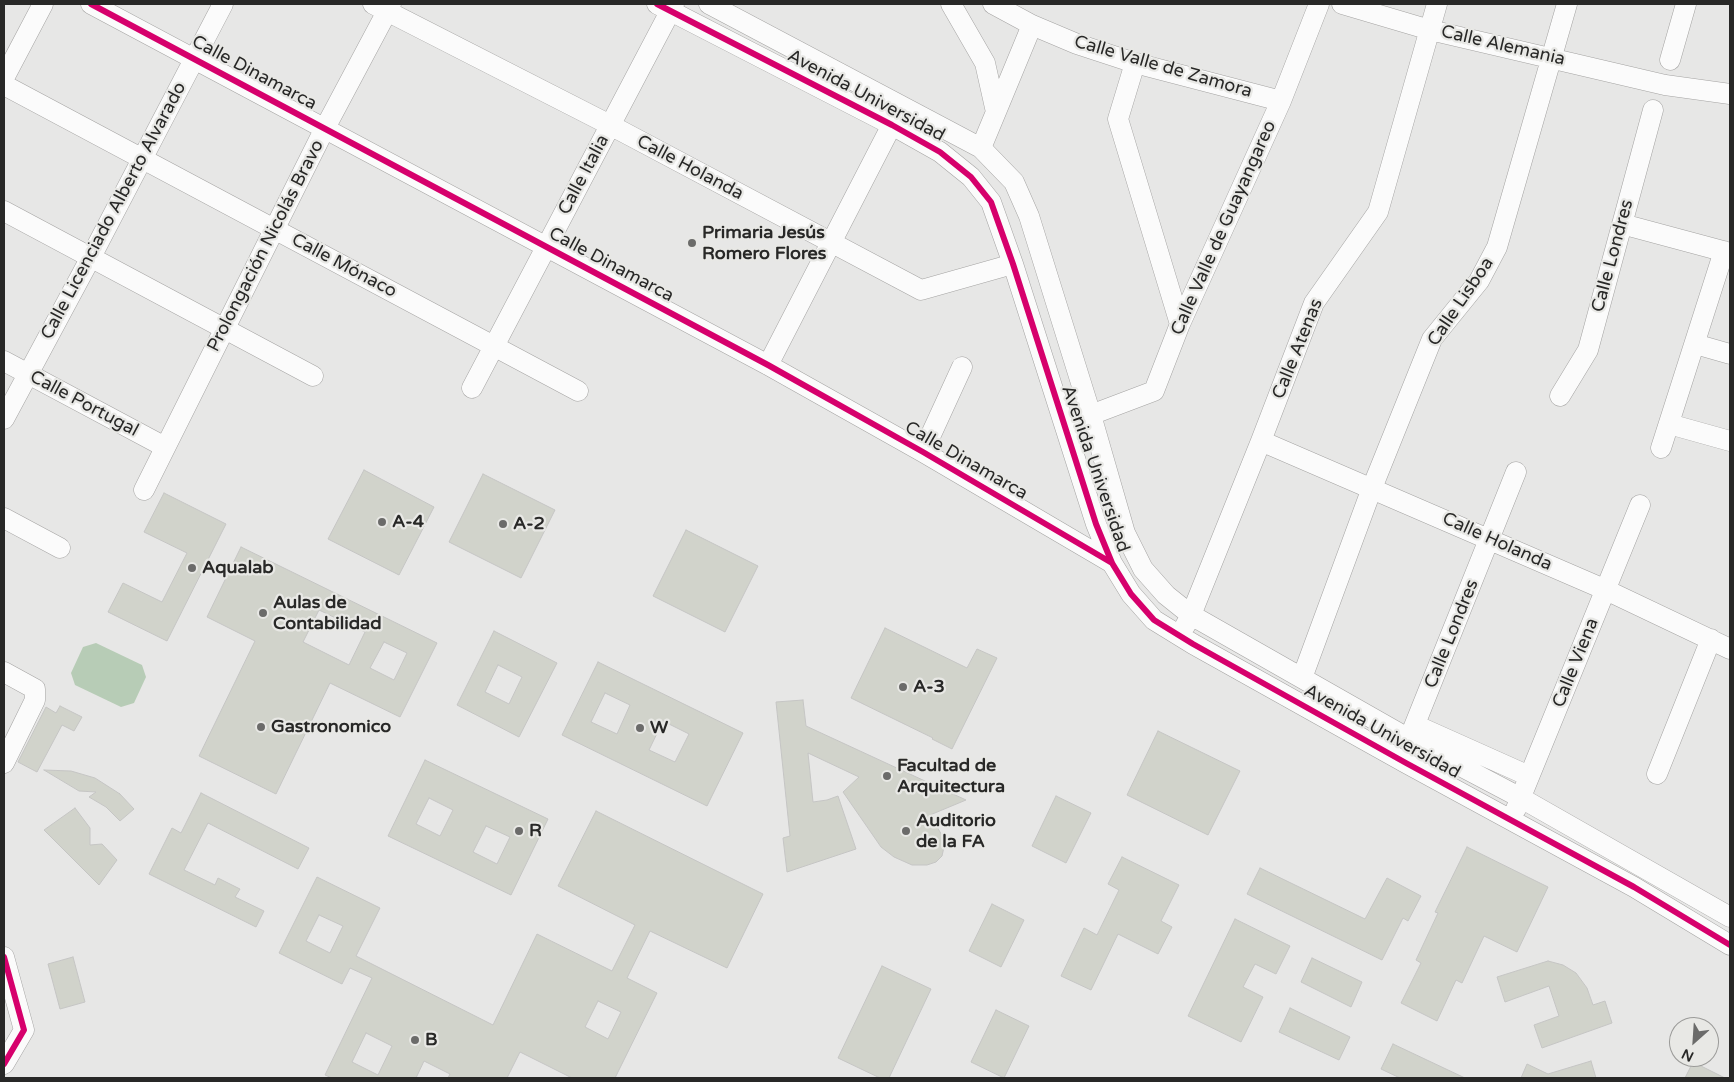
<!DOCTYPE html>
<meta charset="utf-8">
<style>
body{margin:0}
#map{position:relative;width:1734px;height:1082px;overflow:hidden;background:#e7e7e6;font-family:"Varela Round",sans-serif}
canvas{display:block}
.frame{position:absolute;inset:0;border:5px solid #282827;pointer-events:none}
.north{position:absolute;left:1669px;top:1017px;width:50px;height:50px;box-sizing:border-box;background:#e8e8e5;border:1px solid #9b9b99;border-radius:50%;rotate:206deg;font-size:14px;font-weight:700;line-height:20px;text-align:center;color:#282827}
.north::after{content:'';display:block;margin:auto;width:18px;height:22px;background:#6b6b6a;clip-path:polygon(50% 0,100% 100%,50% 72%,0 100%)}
</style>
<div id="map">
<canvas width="1734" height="1082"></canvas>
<div class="frame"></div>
<div class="north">N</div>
</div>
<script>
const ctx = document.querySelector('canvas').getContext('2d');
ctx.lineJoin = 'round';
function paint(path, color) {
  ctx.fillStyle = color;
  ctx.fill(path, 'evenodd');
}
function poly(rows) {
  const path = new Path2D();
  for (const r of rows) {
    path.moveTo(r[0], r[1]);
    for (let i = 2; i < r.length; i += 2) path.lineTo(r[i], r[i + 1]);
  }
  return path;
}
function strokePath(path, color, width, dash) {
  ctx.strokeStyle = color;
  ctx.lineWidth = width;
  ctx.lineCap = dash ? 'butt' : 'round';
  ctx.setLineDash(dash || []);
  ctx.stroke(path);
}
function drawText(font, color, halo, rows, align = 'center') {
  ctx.font = font + ' "Varela Round",sans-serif';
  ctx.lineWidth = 4.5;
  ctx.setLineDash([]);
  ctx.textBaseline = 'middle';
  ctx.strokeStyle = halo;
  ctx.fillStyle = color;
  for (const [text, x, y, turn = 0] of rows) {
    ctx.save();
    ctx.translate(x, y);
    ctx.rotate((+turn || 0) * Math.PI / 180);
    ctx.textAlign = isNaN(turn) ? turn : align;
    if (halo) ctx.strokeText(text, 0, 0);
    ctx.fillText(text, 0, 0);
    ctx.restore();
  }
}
paint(poly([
 [96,643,142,665,146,677,134,703,121,707,75,685,71,673,83,647]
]), '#b7ccb6');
const building = poly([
 [364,470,434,507,399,575,328,539,364,470],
 [483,474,555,510,521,578,449,542,483,474],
 [164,493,226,524,167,641,108,612,123,583,162,602,187,553,144,532,164,493],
 [686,530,758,566,725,632,653,596,686,530],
 [241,547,437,643,400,717,330,683,276,794,199,756,255,641,207,617,241,547],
 [319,610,365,632,349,665,303,642,319,610],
 [384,642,407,653,394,680,370,668,384,642],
 [885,628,967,668,977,649,997,658,952,749,932,739,933,738,851,698,885,628],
 [494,631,557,663,519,737,457,705,494,631],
 [498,665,522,677,509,704,485,692,498,665],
 [598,662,743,733,707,806,562,735,598,662],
 [605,693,630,705,617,734,591,722,605,693],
 [663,721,689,734,675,762,649,750,663,721],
 [803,700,806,726,966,800,930,815,943,837,944,847,942,856,936,862,927,865,912,865,894,857,881,847,843,792,859,777,808,753,813,802,827,800,838,796,856,849,787,872,783,838,790,836,776,702,803,700],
 [60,706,82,717,74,731,62,725,37,772,18,762,46,707,56,713,60,706],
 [1158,731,1240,771,1208,835,1127,795,1158,731],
 [425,760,548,819,511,895,388,836,425,760],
 [429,798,453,810,440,836,416,824,429,798],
 [486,826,510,837,497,864,473,852,486,826],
 [44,770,71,771,95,778,120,794,119,793,134,809,120,821,106,807,89,797,96,792,79,791,44,770],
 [201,793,309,848,298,869,208,823,184,870,215,885,218,878,240,889,235,897,264,911,256,927,149,874,172,828,181,833,201,793],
 [1056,796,1091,813,1066,863,1032,846,1056,796],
 [75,808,90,828,90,845,102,844,117,860,99,885,44,830,75,808],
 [596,811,763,894,727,968,650,931,627,978,657,993,615,1078,572,1078,520,1052,507,1078,448,1078,450,1074,424,1061,416,1078,332,1078,325,1075,372,978,350,968,342,984,279,953,317,877,380,908,356,956,493,1025,537,934,612,971,635,925,558,886,596,811],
 [319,915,343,926,330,953,306,941,319,915],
 [598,1001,621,1012,608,1039,585,1027,598,1001],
 [366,1033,392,1046,378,1075,352,1062,366,1033],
 [1467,847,1548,887,1517,952,1484,936,1462,983,1456,980,1437,1021,1401,1003,1421,963,1416,960,1438,913,1435,912,1467,847],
 [1122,857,1179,885,1161,921,1172,927,1158,954,1118,934,1091,990,1061,976,1084,928,1097,935,1119,890,1108,884,1122,857],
 [1260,868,1365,919,1387,878,1421,896,1408,921,1403,918,1382,960,1247,894,1260,868],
 [992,904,1024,920,1001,967,969,951,992,904],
 [1235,919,1290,946,1276,974,1255,964,1243,987,1263,997,1241,1042,1188,1016,1235,919],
 [73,957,85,1002,60,1009,48,964,73,957],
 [1312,958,1362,982,1351,1007,1301,982,1312,958],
 [1548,961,1563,965,1576,973,1587,988,1593,1005,1605,1001,1612,1023,1542,1048,1534,1025,1559,1016,1549,986,1505,1002,1497,977,1548,961],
 [882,966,931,989,889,1078,880,1078,838,1058,882,966],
 [1290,1008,1350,1037,1339,1060,1279,1032,1290,1008],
 [996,1010,1029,1026,1004,1078,971,1062,996,1010],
 [1393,1044,1465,1078,1400,1078,1381,1069,1393,1044],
 [1591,1061,1596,1078,1521,1078,1527,1064,1548,1074,1591,1061],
 [1693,1062,1725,1078,1685,1078,1693,1062]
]);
paint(building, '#d1d3cb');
strokePath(building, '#c5c5c4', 1);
const minor = poly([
 [91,4,768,365,923,452,1112,563],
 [373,4,610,125,921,290,1013,264],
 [657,4,892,125,940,152,971,177,991,202,1013,264,1096,524,1112,563,1131,594,1154,620,1193,644,1406,763,1634,887,1730,945],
 [709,4,981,148,1014,182,1029,216,1091,415,1125,533,1143,569,1166,595,1191,615,1409,739,1521,798,1730,917],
 [951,4,985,63,996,112,981,148],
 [993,4,1032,25,1077,44,1135,63,1281,101],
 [1342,4,1430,30,1665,85,1730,94],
 [1670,60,1686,4],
 [1135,63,1118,119,1180,324],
 [4,78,43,4],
 [4,85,578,391],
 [996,112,1032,25],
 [4,211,313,376],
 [1622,224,1730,253],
 [1695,344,1730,354],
 [4,361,165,447],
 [768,365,898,113],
 [472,388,674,4],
 [1560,396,1588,350,1653,110],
 [4,419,91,257,223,4],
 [1080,419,1154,391,1180,324,1281,101,1319,4],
 [1669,424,1730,441],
 [1261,441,1606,590,1730,649],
 [1661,448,1724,251],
 [923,452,962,367],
 [144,490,325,128,391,4],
 [4,518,60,548],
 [1185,626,1191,615,1261,441,1314,303,1378,212,1437,4],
 [4,672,35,689,35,700,4,763],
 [1302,678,1372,488,1432,339,1479,281,1497,247,1567,4],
 [1415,725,1529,776],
 [1409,739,1516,472],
 [1657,774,1711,639],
 [1516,809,1640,505],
 [4,957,24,1030,4,1064]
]);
strokePath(minor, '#a4a3a2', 21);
strokePath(minor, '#fbfbfb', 20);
strokePath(poly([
 [91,4,768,365,923,452,1112,563],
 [657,4,892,125,940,152,971,177,991,202,1013,264,1096,524,1112,563,1131,594,1154,620,1193,644,1406,763,1634,887,1730,945],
 [4,957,24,1030,4,1064]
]), '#d6006c', 6);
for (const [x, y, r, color] of [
 [692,243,5,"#6b6b6a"],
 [382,522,5,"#6b6b6a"],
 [503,524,5,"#6b6b6a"],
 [192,568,5,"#6b6b6a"],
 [263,613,5,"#6b6b6a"],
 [903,687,5,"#6b6b6a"],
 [261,727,5,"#6b6b6a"],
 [640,728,5,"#6b6b6a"],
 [887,776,5,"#6b6b6a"],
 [519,831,5,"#6b6b6a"],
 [906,831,5,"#6b6b6a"],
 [415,1040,5,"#6b6b6a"]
]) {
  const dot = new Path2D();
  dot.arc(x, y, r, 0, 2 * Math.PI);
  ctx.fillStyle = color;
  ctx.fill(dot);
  strokePath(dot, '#e8e8e5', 2);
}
drawText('18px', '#282827', '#e8e8e5', [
 ["Calle Alemania",1503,46,13],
 ["Calle Valle de Zamora",1163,67,16],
 ["Calle Dinamarca",254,73,28],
 ["Avenida Universidad",866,96,28],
 ["Calle Holanda",690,168,28],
 ["Calle Italia",584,175,-62],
 ["Calle Licenciado Alberto Alvarado",114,211,-62],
 ["Calle Valle de Guayangareo",1224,228,-66],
 ["Prolongación Nicolás Bravo",266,246,-63],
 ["Calle Londres",1613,256,-75],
 ["Calle Dinamarca",611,265,28],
 ["Calle Mónaco",344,266,28],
 ["Calle Lisboa",1461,302,-56],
 ["Calle Atenas",1298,349,-68],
 ["Calle Portugal",84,404,28],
 ["Calle Dinamarca",966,461,30],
 ["Avenida Universidad",1095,469,71],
 ["Calle Holanda",1497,542,24],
 ["Calle Londres",1452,634,-68],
 ["Calle Viena",1576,663,-68],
 ["Avenida Universidad",1382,732,29]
]);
drawText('bold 18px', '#282827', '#e8e8e5', [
 ["Primaria Jesús",702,233],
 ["Romero Flores",702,254],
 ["A-4",392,522],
 ["A-2",513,524],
 ["Aqualab",202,568],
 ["Aulas de",273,603],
 ["Contabilidad",273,624],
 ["A-3",913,687],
 ["Gastronomico",271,727],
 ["W",650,728],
 ["Facultad de",897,766],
 ["Arquitectura",897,787],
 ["Auditorio",916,821],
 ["de la FA",916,842],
 ["R",529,831],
 ["B",425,1040]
], 'left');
</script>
